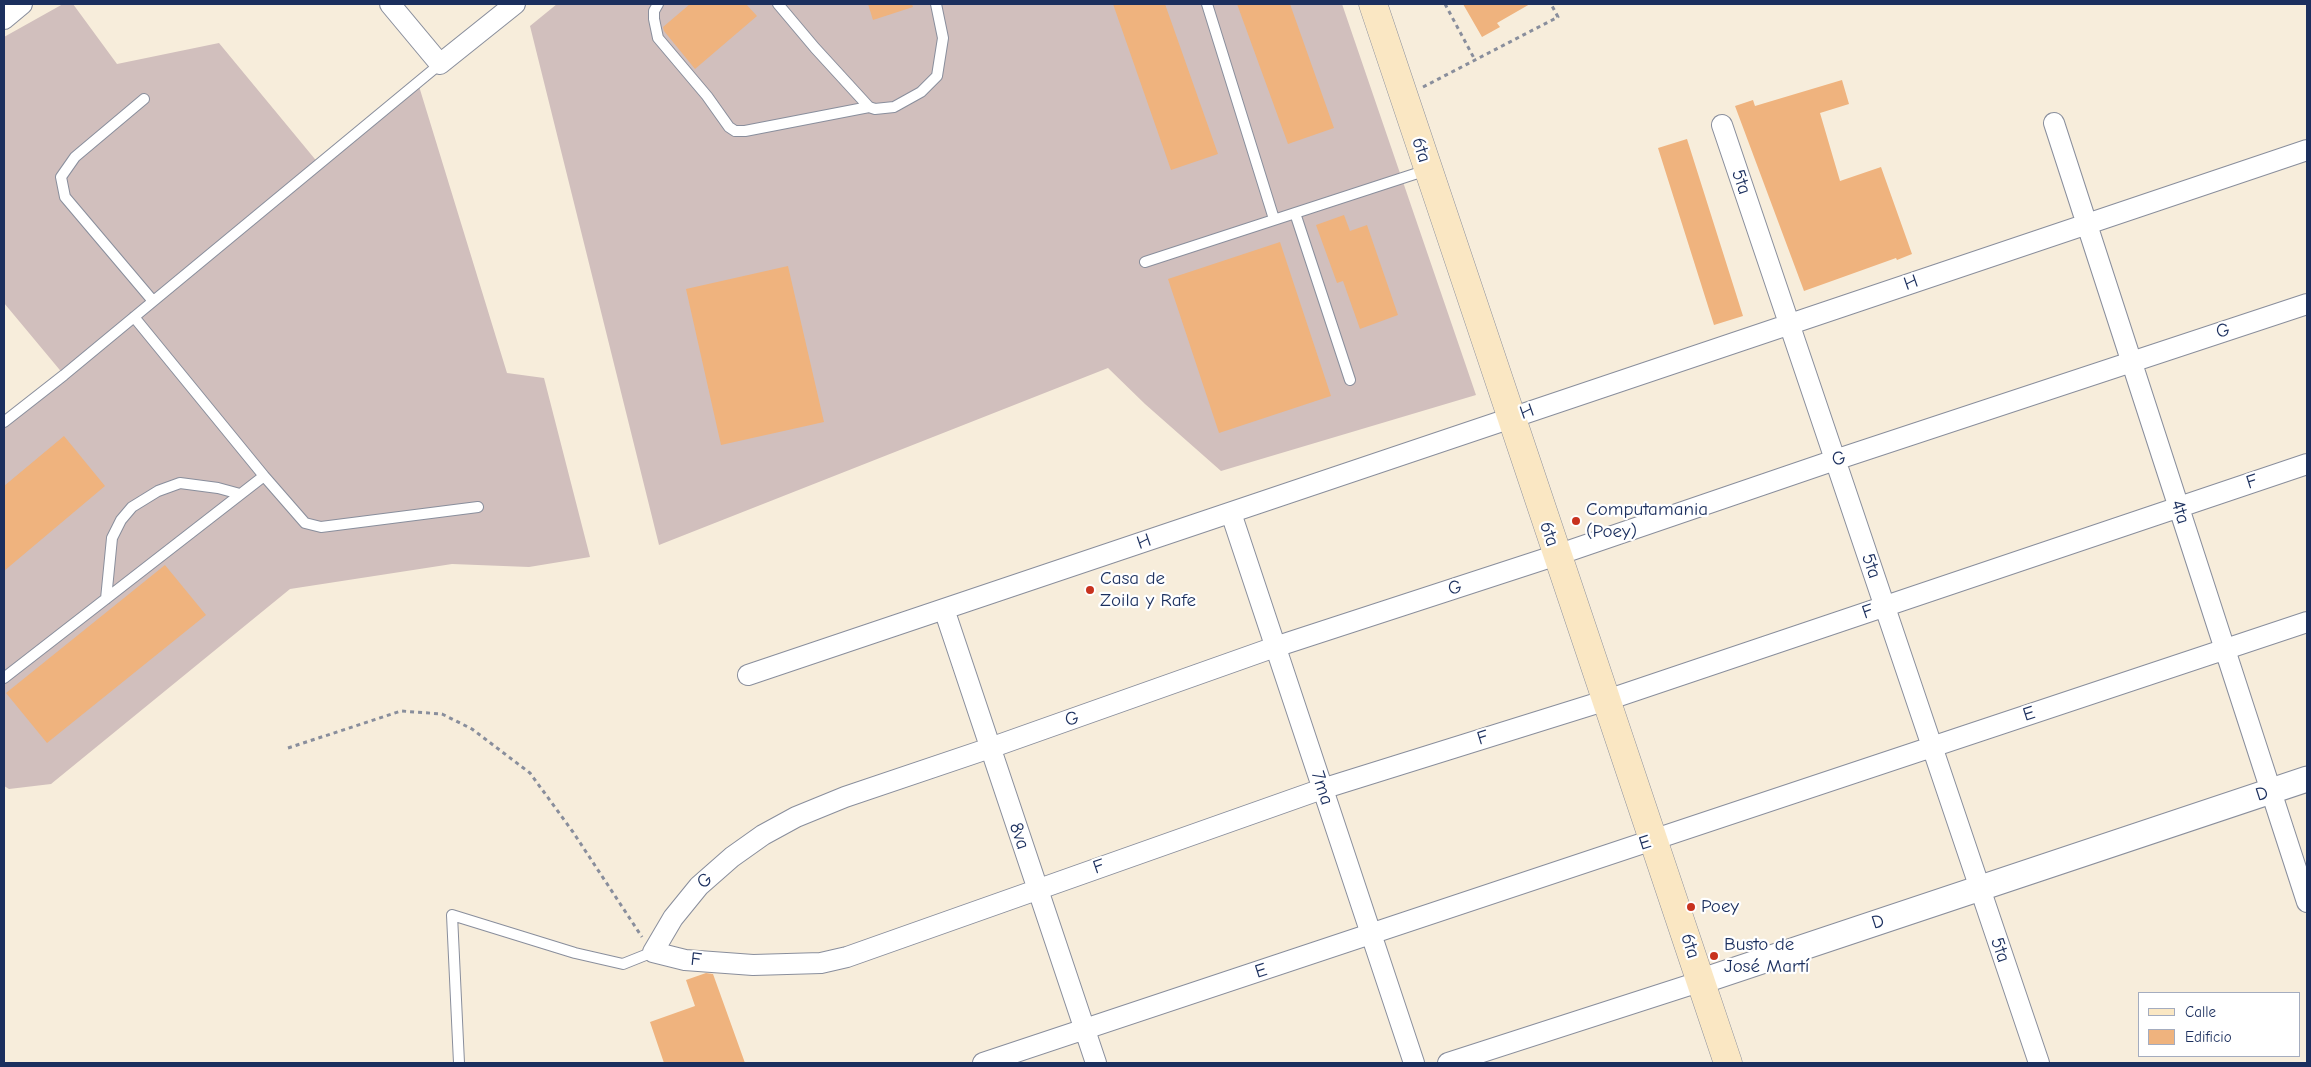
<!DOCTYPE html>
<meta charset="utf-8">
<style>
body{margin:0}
#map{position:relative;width:2311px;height:1067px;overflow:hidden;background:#f7eddb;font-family:"Comic Neue",sans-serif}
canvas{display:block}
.frame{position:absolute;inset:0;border:5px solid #1b2f5e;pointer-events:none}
.legend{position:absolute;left:2138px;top:992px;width:162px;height:65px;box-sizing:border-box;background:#fff;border:1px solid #a4acbf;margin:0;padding:6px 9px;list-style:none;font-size:15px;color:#1b2f5e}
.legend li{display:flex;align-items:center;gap:10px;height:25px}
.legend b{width:25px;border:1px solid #a4acbf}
</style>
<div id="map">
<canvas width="2311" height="1067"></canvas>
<div class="frame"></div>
<ul class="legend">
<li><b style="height:6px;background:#fae7c3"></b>Calle</li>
<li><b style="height:14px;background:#efb37e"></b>Edificio</li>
</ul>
</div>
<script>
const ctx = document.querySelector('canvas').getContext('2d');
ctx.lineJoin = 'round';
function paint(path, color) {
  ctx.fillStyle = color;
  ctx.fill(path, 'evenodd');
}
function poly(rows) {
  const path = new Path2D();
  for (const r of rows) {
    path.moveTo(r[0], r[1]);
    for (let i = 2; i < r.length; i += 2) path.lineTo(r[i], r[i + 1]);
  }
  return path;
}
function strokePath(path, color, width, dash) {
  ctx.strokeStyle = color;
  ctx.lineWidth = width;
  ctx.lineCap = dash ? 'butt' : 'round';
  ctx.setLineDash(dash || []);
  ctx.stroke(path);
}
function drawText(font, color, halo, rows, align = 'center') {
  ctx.font = font + ' "Comic Neue",sans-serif';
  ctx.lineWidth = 4.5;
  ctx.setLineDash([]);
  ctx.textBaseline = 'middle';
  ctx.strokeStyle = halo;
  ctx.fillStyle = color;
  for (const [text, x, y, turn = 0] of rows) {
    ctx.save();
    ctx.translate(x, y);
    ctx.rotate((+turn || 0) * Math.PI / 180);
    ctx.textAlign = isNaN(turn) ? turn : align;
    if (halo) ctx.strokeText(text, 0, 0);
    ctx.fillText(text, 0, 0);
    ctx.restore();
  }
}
paint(poly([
 [63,4,73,4,117,64,219,43,319,164,418,83,507,373,544,378,590,557,529,567,452,564,290,589,51,784,9,789,4,786,4,422,64,375,4,303,4,37],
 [557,4,1342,4,1476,395,1221,471,1145,404,1108,368,659,545,530,26]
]), '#d1bfbd');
paint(poly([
 [690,4,746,4,757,16,695,69,664,31,663,27],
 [868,4,912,4,913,7,873,20],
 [1113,4,1165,4,1218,154,1171,170],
 [1237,4,1290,4,1334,128,1288,144],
 [1463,4,1530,4,1497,23,1500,27,1482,37],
 [1842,80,1849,104,1820,113,1840,181,1881,167,1912,254,1897,260,1896,258,1804,291,1735,106,1753,100,1755,106],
 [1687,139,1743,316,1714,325,1658,148],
 [1344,215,1350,231,1367,225,1398,315,1360,329,1343,281,1337,283,1316,225],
 [1280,242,1331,396,1219,433,1168,279],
 [788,266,824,422,721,445,686,289],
 [64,436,105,486,4,571,4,486],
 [165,565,206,615,47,743,6,693],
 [706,973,713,974,745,1063,664,1063,650,1022,695,1006,686,980]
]), '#efb37e');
const service = poly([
 [658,4,654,11,654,19,658,38,707,96,729,127,735,131,745,131,869,107],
 [778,4,815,48,869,107,875,109,894,107,921,92,937,76,943,38,936,4],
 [1207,4,1274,219],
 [144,99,75,157,61,177,65,197,153,301],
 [1295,213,1350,380],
 [1145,262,1427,170],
 [134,317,264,476,305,523,321,527,478,507],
 [4,422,64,375,440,64],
 [106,599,112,538,121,520,132,507,158,491,180,483,218,488,240,494],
 [4,678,264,476],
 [459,1063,452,915,575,953,623,964,653,952]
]);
const minor = poly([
 [390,4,440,64,515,4],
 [4,19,22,4],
 [2054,123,2307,902],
 [1722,125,2039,1063],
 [2307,304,1835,460,1557,555,1275,647,990,748,845,797,796,817,763,835,732,857,699,886,673,918,653,952,685,960,753,965,821,963,847,957,1322,789,1607,700,2307,464],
 [1231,513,1414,1063],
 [944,609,1096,1063],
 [748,675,2307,150],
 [983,1063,2307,622],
 [1448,1063,1702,981]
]);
const tertiary = poly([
 [1702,981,2307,779]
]);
const secondary = poly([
 [1373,4,1728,1063]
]);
strokePath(service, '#898e9c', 12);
strokePath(minor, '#898e9c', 22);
strokePath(tertiary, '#898e9c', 27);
strokePath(secondary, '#898e9c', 29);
strokePath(poly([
 [1445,4,1475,60],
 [1423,87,1558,17,1551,4],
 [288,748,401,711,442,714,472,729,530,773,573,832,642,937]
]), '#898e9c', 3, [4, 4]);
strokePath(service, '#fff', 10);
strokePath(minor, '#fff', 20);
strokePath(tertiary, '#fff', 25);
strokePath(secondary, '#fae7c3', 28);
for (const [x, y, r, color] of [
 [1576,521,5,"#c8321e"],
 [1090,590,5,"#c8321e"],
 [1691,907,5,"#c8321e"],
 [1714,956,5,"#c8321e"]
]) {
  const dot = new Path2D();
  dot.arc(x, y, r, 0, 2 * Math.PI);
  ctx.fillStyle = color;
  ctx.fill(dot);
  strokePath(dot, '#fff', 2);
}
drawText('19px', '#1b2f5e', '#fff', [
 ["6ta",1421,150,72],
 ["5ta",1741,182,71],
 ["H",1911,283,-19],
 ["G",2223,331,-18],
 ["H",1527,412,-19],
 ["G",1839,459,-19],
 ["F",2252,482,-18],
 ["4ta",2180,512,72],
 ["6ta",1549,534,71],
 ["H",1144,542,-19],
 ["5ta",1871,566,71],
 ["G",1455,588,-18],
 ["F",1868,612,-19],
 ["E",2029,714,-18],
 ["G",1072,719,-20],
 ["F",1483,738,-17],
 ["7ma",1322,788,72],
 ["D",2262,794,-18],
 ["8va",1019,836,71],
 ["E",1645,843,-18],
 ["F",1099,867,-19],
 ["G",705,881,-44],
 ["D",1878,922,-18],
 ["6ta",1690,946,72],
 ["5ta",2000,950,71],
 ["F",696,960,6],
 ["E",1261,971,-18]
]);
drawText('19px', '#1b2f5e', '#fff', [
 ["Computamania",1586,510],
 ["(Poey)",1586,532],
 ["Casa de",1100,579],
 ["Zoila y Rafe",1100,601],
 ["Poey",1701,907],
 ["Busto de",1724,945],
 ["José Martí",1724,967]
], 'left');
</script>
